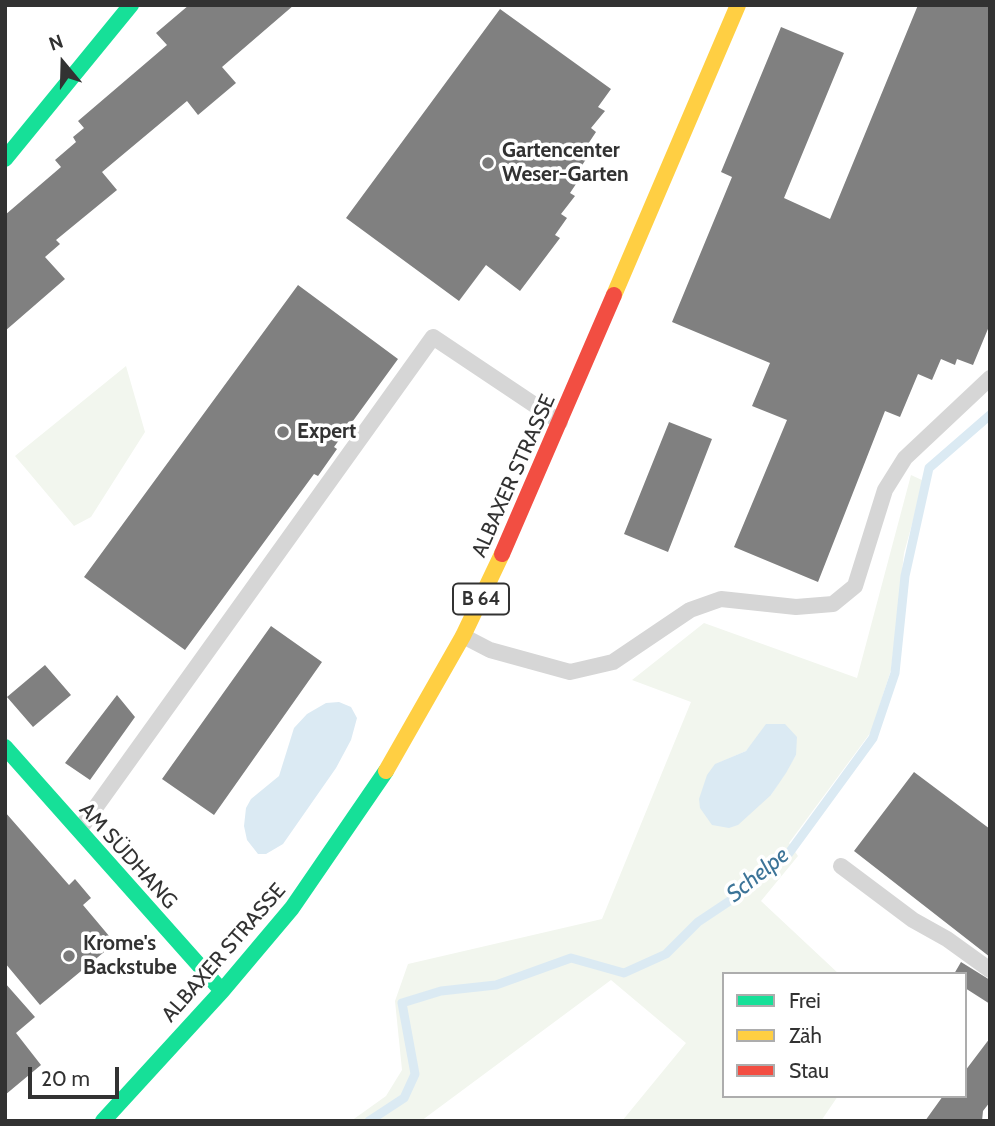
<!DOCTYPE html>
<meta charset="utf-8">
<style>
body{margin:0}
#map{position:relative;width:995px;height:1126px;overflow:hidden;background:#fff;font-family:Cabin,sans-serif}
canvas{display:block}
.frame{position:absolute;inset:0;border:7px solid #323232;pointer-events:none}
.legend{position:absolute;left:722px;top:972px;width:245px;height:126px;box-sizing:border-box;background:#fff;border:2px solid #adadad;margin:0;padding:9px 12px;list-style:none;font-size:21px;color:#323232}
.legend li{display:flex;align-items:center;gap:14px;height:35px}
.legend b{width:35px;border:2px solid #adadad}
.north{position:absolute;left:28px;top:28px;width:70px;height:70px;-webkit-text-stroke:5px #fff;paint-order:stroke;rotate:341deg;font-size:19px;font-weight:700;line-height:28px;text-align:center;color:#323232}
.north::after{content:'';display:block;margin:auto;width:24px;height:32px;background:#323232;clip-path:polygon(50% 0,100% 100%,50% 72%,0 100%)}
.scale{position:absolute;left:28px;top:1067px;width:91px;height:32px;box-sizing:border-box;border:4px solid #323232;border-top:0;padding-left:9px;font-size:21px;line-height:24px;white-space:nowrap;color:#323232;-webkit-text-stroke:5px #fff;paint-order:stroke}
</style>
<div id="map">
<canvas width="995" height="1126"></canvas>
<div class="frame"></div>
<ul class="legend">
<li><b style="height:9px;background:#16e098"></b>Frei</li>
<li><b style="height:9px;background:#ffcf43"></b>Zäh</li>
<li><b style="height:9px;background:#f24e42"></b>Stau</li>
</ul>
<div class="north">N</div>
<div class="scale">20 m</div>
</div>
<script>
const ctx = document.querySelector('canvas').getContext('2d');
ctx.lineJoin = 'round';
function paint(path, color) {
  ctx.fillStyle = color;
  ctx.fill(path, 'evenodd');
}
function poly(rows) {
  const path = new Path2D();
  for (const r of rows) {
    path.moveTo(r[0], r[1]);
    for (let i = 2; i < r.length; i += 2) path.lineTo(r[i], r[i + 1]);
  }
  return path;
}
function strokePath(path, color, width, dash) {
  ctx.strokeStyle = color;
  ctx.lineWidth = width;
  ctx.lineCap = dash ? 'butt' : 'round';
  ctx.setLineDash(dash || []);
  ctx.stroke(path);
}
function drawText(font, color, halo, rows, align = 'center') {
  ctx.font = font + ' Cabin,sans-serif';
  ctx.lineWidth = 7;
  ctx.setLineDash([]);
  ctx.textBaseline = 'middle';
  ctx.strokeStyle = halo;
  ctx.fillStyle = color;
  for (const [text, x, y, turn = 0] of rows) {
    ctx.save();
    ctx.translate(x, y);
    ctx.rotate((+turn || 0) * Math.PI / 180);
    ctx.textAlign = isNaN(turn) ? turn : align;
    if (halo) ctx.strokeText(text, 0, 0);
    ctx.fillText(text, 0, 0);
    ctx.restore();
  }
}
paint(poly([
 [126,366,145,432,91,517,74,526,15,456],
 [911,475,924,481,904,553,891,670,871,732,789,843,798,856,761,901,839,974,724,974,724,1096,838,1096,821,1121,622,1121,686,1043,611,980,421,1121,351,1121,386,1096,402,1070,395,1001,408,964,602,919,691,702,632,680,704,623,857,678],
 [755,741,796,755,771,795,716,764,746,751]
]), '#f2f6ee');
paint(poly([
 [339,702,351,707,357,718,351,740,336,768,283,844,266,854,258,854,247,840,244,826,246,808,251,799,279,776,294,728,307,714,326,703],
 [766,724,785,724,797,737,796,755,786,773,771,795,738,825,729,828,712,825,700,808,699,799,707,775,715,764,746,751]
]), '#dbeaf3');
strokePath(poly([
 [369,1121,404,1098,415,1074,402,1003,441,991,496,985,571,958,624,973,666,954,698,922,740,894,789,853,873,738,895,673,905,576,929,468,990,415]
]), '#dbeaf3', 9);
paint(poly([
 [189,5,294,5,222,67,236,83,198,115,187,101,102,172,117,190,56,240,60,244,45,257,65,279,5,331,5,215,61,167,55,160,76,142,73,137,84,128,78,121,167,45,156,33],
 [918,5,990,5,990,324,973,365,957,359,955,365,941,359,932,380,918,374,900,417,885,411,818,582,734,547,787,420,752,406,770,363,672,322,732,177,721,172,781,27,844,53,784,198,830,219],
 [500,9,611,89,598,107,605,111,591,128,596,132,584,150,590,153,577,173,582,175,570,193,575,196,561,214,567,218,555,235,560,238,520,291,486,265,459,301,346,218],
 [298,285,398,359,334,447,337,449,318,476,314,474,185,650,84,577],
 [669,422,712,439,668,552,624,534],
 [271,626,322,662,214,815,162,779],
 [45,665,71,695,33,727,7,697],
 [117,695,135,717,90,780,65,763],
 [914,772,990,829,990,957,854,851],
 [5,812,69,885,75,879,91,898,83,905,115,943,40,1005,5,963],
 [961,962,990,980,990,1004,965,988,965,974,954,974],
 [5,983,35,1017,16,1033,41,1065,5,1095],
 [990,1038,990,1102,983,1111,982,1121,925,1121,943,1096,965,1096,965,1071]
]), '#808080');
strokePath(poly([
 [463,636,490,650,570,672,613,662,690,610,721,599,796,607,833,604,855,586,885,490,905,458,990,378],
 [80,829,433,337,560,422],
 [841,866,913,920,947,939,990,970]
]), '#d6d6d6', 16);
strokePath(poly([
 [5,159,131,5],
 [5,747,222,991],
 [103,1121,222,991,292,908,386,771]
]), '#16e098', 16);
strokePath(poly([
 [614,295,738,5],
 [386,771,463,636,502,554]
]), '#ffcf43', 16);
strokePath(poly([
 [502,554,614,295]
]), '#f24e42', 16);
for (const [x, y, r, color] of [
 [488,163,7,"#7a7a7a"],
 [283,432,7,"#7a7a7a"],
 [69,956,7,"#7a7a7a"]
]) {
  const dot = new Path2D();
  dot.arc(x, y, r, 0, 2 * Math.PI);
  ctx.fillStyle = color;
  ctx.fill(dot);
  strokePath(dot, '#fff', 2.5);
}
for (const [x, y, w] of [
 [481,599,56]
]) {
  const box = new Path2D();
  box.roundRect(x - w / 2, y - 15.5, w, 31, 5);
  ctx.fillStyle = '#fff';
  ctx.fill(box);
  strokePath(box, '#323232', 2);
}
drawText('bold 19px', '#323232', null, [
 ["B 64",481,599]
]);
drawText('bold 21px', '#323232', '#fff', [
 ["Gartencenter",502,151],
 ["Weser-Garten",502,175],
 ["Expert",297,432],
 ["Krome's",83,944],
 ["Backstube",83,968]
], 'left');
drawText('21px', '#323232', '#fff', [
 ["ALBAXER STRASSE",514,476,-66],
 ["AM SÜDHANG",128,856,48],
 ["ALBAXER STRASSE",224,953,-49]
]);
drawText('italic 23px', '#3c7498', '#fff', [
 ["Schelpe",758,875,-39]
]);
</script>
